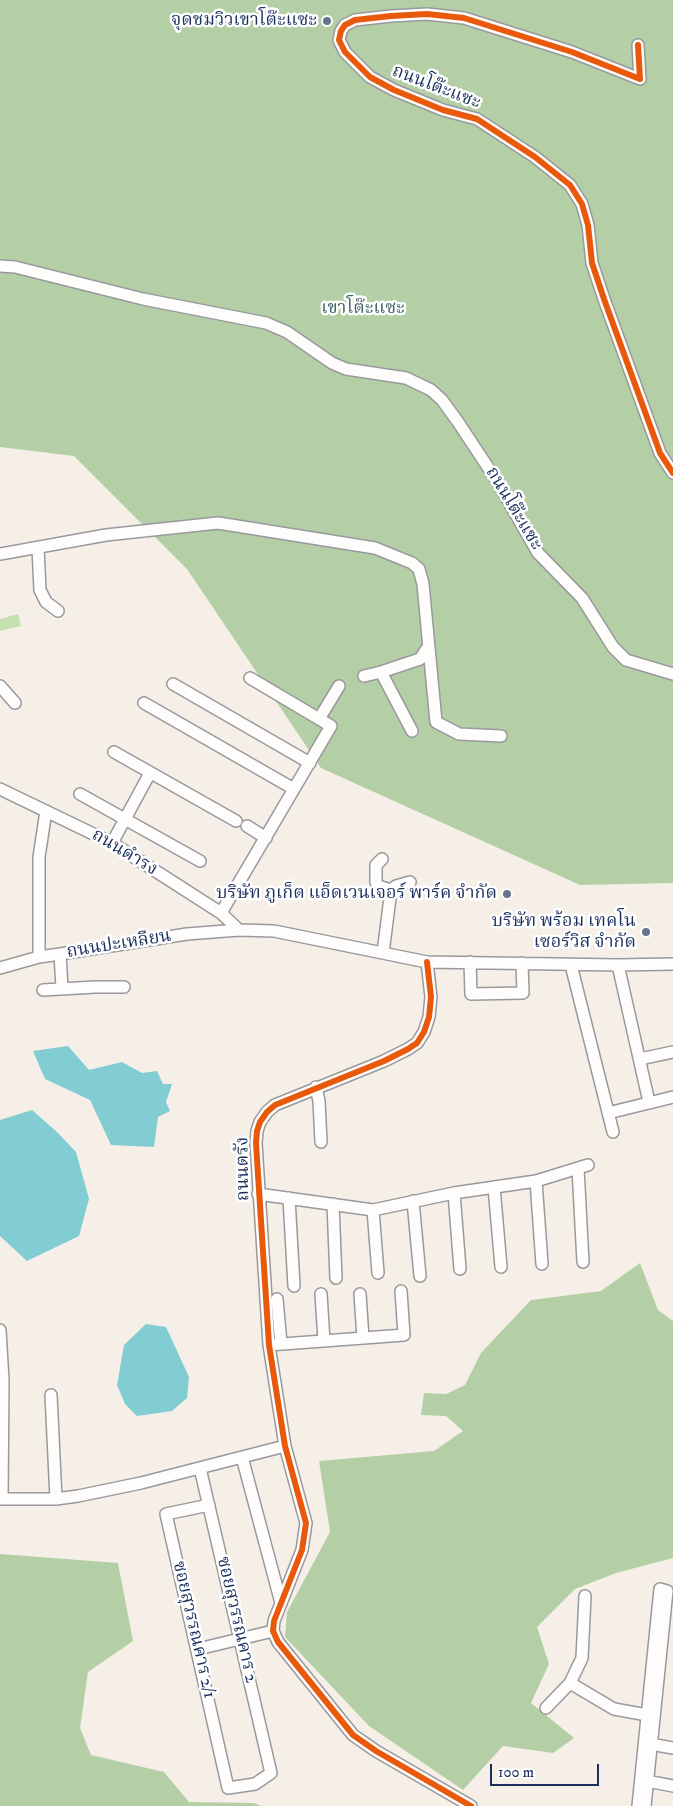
<!DOCTYPE html>
<meta charset="utf-8">
<style>
body{margin:0}
#map{position:relative;width:673px;height:1806px;overflow:hidden;background:#f5efe8;font-family:"IM FELL DW Pica",serif}
canvas{display:block}
.scale{position:absolute;left:490px;top:1764px;width:109px;height:22px;box-sizing:border-box;border:2px solid #1b2f5e;border-top:0;padding-left:6px;font-size:15px;line-height:18px;white-space:nowrap;color:#1b2f5e;-webkit-text-stroke:4px #fff;paint-order:stroke}
</style>
<div id="map">
<canvas width="673" height="1806"></canvas>
<div class="scale">100 m</div>
</div>
<script>
const ctx = document.querySelector('canvas').getContext('2d');
ctx.lineJoin = 'round';
function paint(path, color) {
  ctx.fillStyle = color;
  ctx.fill(path, 'evenodd');
}
function poly(rows) {
  const path = new Path2D();
  for (const r of rows) {
    path.moveTo(r[0], r[1]);
    for (let i = 2; i < r.length; i += 2) path.lineTo(r[i], r[i + 1]);
  }
  return path;
}
function strokePath(path, color, width, dash) {
  ctx.strokeStyle = color;
  ctx.lineWidth = width;
  ctx.lineCap = dash ? 'butt' : 'round';
  ctx.setLineDash(dash || []);
  ctx.stroke(path);
}
function drawText(font, color, halo, rows, align = 'center') {
  ctx.font = font + ' "IM FELL DW Pica","Noto Serif Thai",serif';
  ctx.lineWidth = 5;
  ctx.setLineDash([]);
  ctx.textBaseline = 'middle';
  ctx.strokeStyle = halo;
  ctx.fillStyle = color;
  for (const [text, x, y, turn = 0] of rows) {
    ctx.save();
    ctx.translate(x, y);
    ctx.rotate((+turn || 0) * Math.PI / 180);
    ctx.textAlign = isNaN(turn) ? turn : align;
    if (halo) ctx.strokeText(text, 0, 0);
    ctx.fillText(text, 0, 0);
    ctx.restore();
  }
}
paint(poly([
 [18,614,21,626,0,631,0,619]
]), '#c5dfb0');
paint(poly([
 [0,0,673,0,673,883,580,885,321,768,187,569,74,456,0,447],
 [640,1263,658,1310,673,1321,673,1558,616,1573,575,1589,537,1627,549,1664,531,1703,574,1738,553,1753,503,1746,463,1790,369,1726,285,1637,287,1612,330,1532,319,1461,434,1451,463,1431,446,1416,421,1415,424,1393,446,1394,465,1385,481,1353,531,1300,601,1291],
 [0,1554,118,1563,133,1641,88,1672,80,1728,91,1755,164,1772,189,1802,254,1803,261,1806,0,1806]
]), '#b4cfa6');
paint(poly([
 [68,1046,89,1070,122,1062,142,1073,157,1071,163,1084,172,1084,166,1102,170,1111,158,1117,154,1147,111,1145,90,1100,45,1079,33,1051],
 [32,1110,57,1132,76,1152,89,1199,79,1236,27,1261,0,1236,0,1120],
 [146,1324,166,1327,189,1377,187,1398,172,1411,137,1416,125,1404,117,1385,124,1345]
]), '#82ccd3');
const minor = poly([
 [638,45,640,79,572,52,464,18,427,14,391,16,355,20,345,25,341,31,339,40,345,52,370,77,394,90,443,110,477,119,535,157,570,185,582,204,588,225,592,263,604,299,660,453,673,473],
 [0,266,15,267,143,299,266,323,287,332,332,363,346,369,406,378,431,390,442,400,458,422,497,481,538,553,582,598,613,647,626,660,673,674],
 [38,548,40,590,46,602,58,611],
 [0,554,106,535,218,523,375,548,412,563,419,569,423,584,436,722,459,734,501,736],
 [381,672,412,731],
 [364,676,381,672,420,659,428,647],
 [173,684,310,763],
 [0,686,15,703],
 [144,703,294,789],
 [319,719,339,686],
 [114,752,236,821],
 [0,789,112,843,221,913,239,930],
 [80,794,200,861],
 [247,826,266,838],
 [112,843,150,773],
 [382,859,376,865,376,882,378,886,391,890,383,953],
 [391,890,396,886,410,882],
 [221,913,331,726,250,678],
 [60,954,62,988],
 [39,957,39,857,46,811],
 [427,962,431,997,429,1017,424,1032,417,1043,408,1049,384,1061,275,1105,267,1112,260,1122,257,1131,256,1143,269,1345,285,1446,306,1523,302,1550,274,1621,273,1631,278,1642,353,1735,376,1751,471,1806],
 [470,962,471,994,523,993,522,963],
 [571,965,613,1132],
 [618,965,649,1102],
 [0,968,39,957,60,954,187,934,239,930,274,931,427,962,618,965,673,964],
 [43,990,95,987,124,987],
 [640,1059,673,1052],
 [316,1087,319,1101,321,1142],
 [608,1113,673,1097],
 [578,1168,583,1262],
 [536,1181,542,1264],
 [494,1187,501,1267],
 [454,1193,460,1269],
 [258,1194,373,1210,454,1193,536,1181,588,1165],
 [289,1198,294,1286],
 [413,1201,420,1276],
 [333,1204,336,1278],
 [373,1210,378,1273],
 [321,1294,324,1341],
 [360,1294,363,1338],
 [277,1299,281,1344],
 [0,1330,3,1380,2,1499],
 [269,1345,404,1335,401,1291],
 [51,1395,56,1499],
 [242,1457,281,1603],
 [200,1468,271,1773,255,1784,228,1788,166,1514,209,1505],
 [0,1499,56,1499,78,1496,141,1483,285,1446],
 [198,1649,273,1631],
 [570,1683,614,1709,653,1716],
 [546,1708,570,1683,582,1658,585,1596],
 [651,1744,673,1748],
 [647,1781,673,1786],
 [638,1806,660,1589,667,1591,645,1806]
]);
strokePath(minor, '#99999d', 14);
strokePath(minor, '#fefdfc', 11);
strokePath(poly([
 [638,45,640,79,572,52,464,18,427,14,391,16,355,20,345,25,341,31,339,40,345,52,370,77,394,90,443,110,477,119,535,157,570,185,582,204,588,225,592,263,604,299,660,453,673,473],
 [427,962,431,997,429,1017,424,1032,417,1043,408,1049,384,1061,275,1105,267,1112,260,1122,257,1131,256,1143,269,1345,285,1446,306,1523,302,1550,274,1621,273,1631,278,1642,353,1735,376,1751,471,1806]
]), '#e8590c', 6);
for (const [x, y, r, color] of [
 [327,21,5,"#67728e"],
 [507,894,5,"#67728e"],
 [646,932,5,"#67728e"]
]) {
  const dot = new Path2D();
  dot.arc(x, y, r, 0, 2 * Math.PI);
  ctx.fillStyle = color;
  ctx.fill(dot);
  strokePath(dot, '#fff', 2);
}
drawText('18px', '#1b2f5e', '#fff', [
 ["จุดชมวิวเขาโต๊ะแซะ",317,21],
 ["บริษัท ภูเก็ต แอ็ดเวนเจอร์ พาร์ค จำกัด",497,894],
 ["บริษัท พร้อม เทคโน",636,922],
 ["เซอร์วิส จำกัด",636,943]
], 'right');
drawText('18px', '#1b2f5e', '#fff', [
 ["ถนนโต๊ะแซะ",436,88,21],
 ["ถนนโต๊ะแซะ",513,509,59],
 ["ถนนดำรง",124,853,31],
 ["ถนนปะเหลียน",119,945,-9],
 ["ถนนตรัง",244,1169,-91],
 ["ซอยสุวรรณคาร 2",236,1620,77],
 ["ซอยสุวรรณคาร 2/1",193,1630,77]
]);
drawText('18px', '#426069', '#fff', [
 ["เขาโต๊ะแซะ",363,309]
]);
</script>
